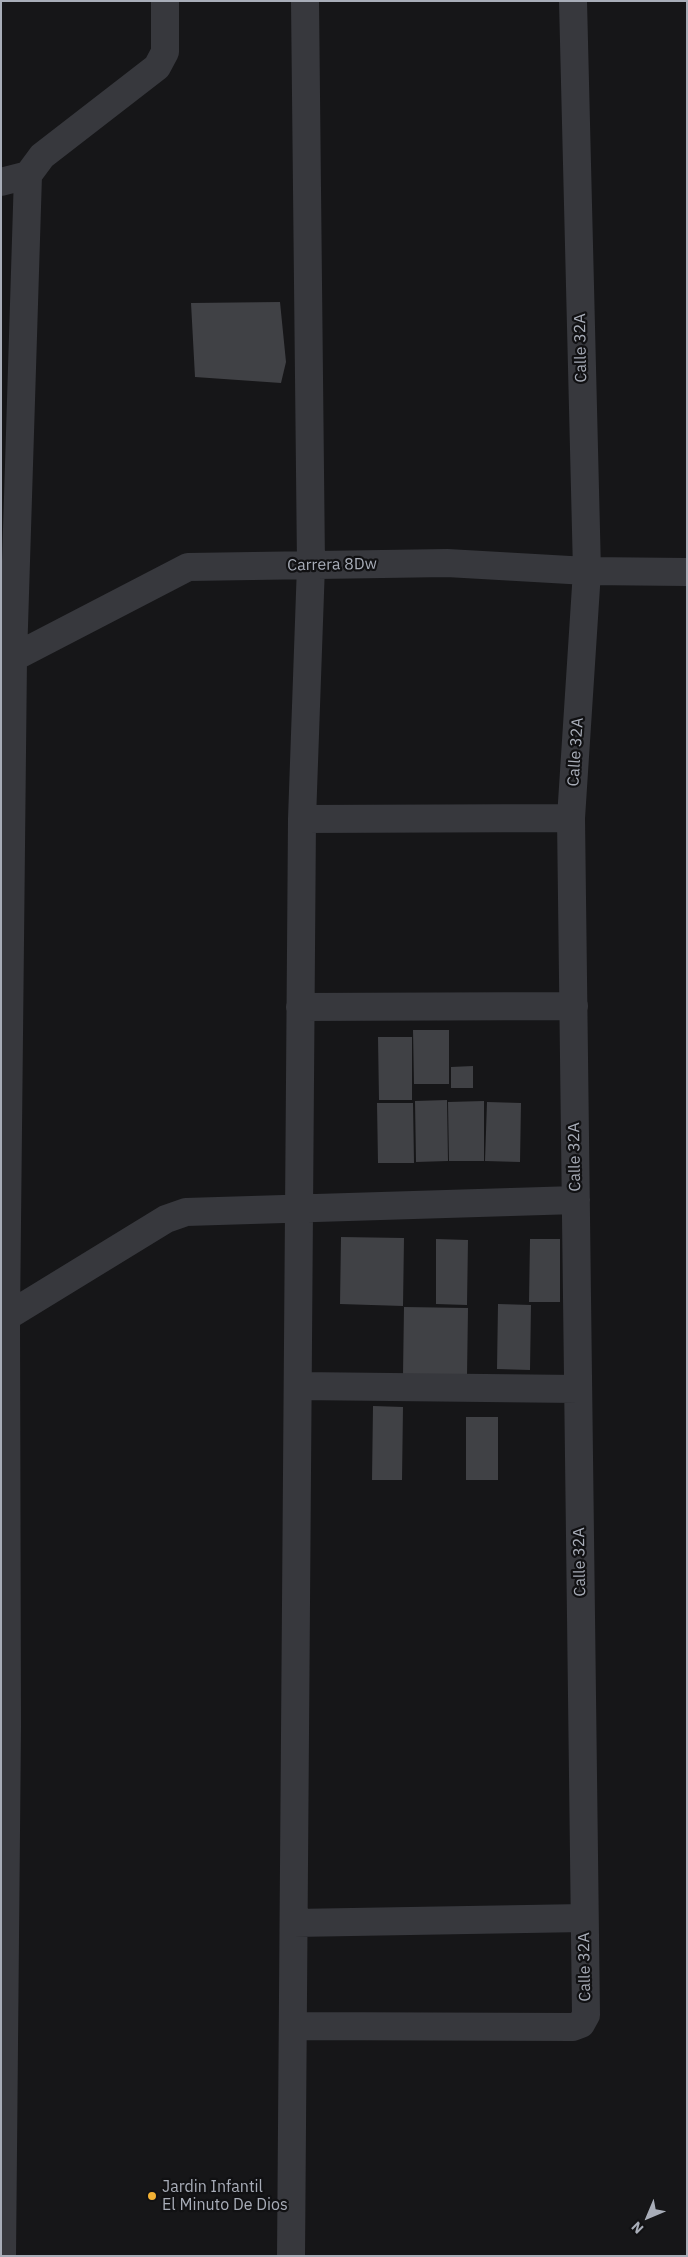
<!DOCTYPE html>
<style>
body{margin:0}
#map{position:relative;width:688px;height:2257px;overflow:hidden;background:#161618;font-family:"IBM Plex Sans",sans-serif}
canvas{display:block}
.frame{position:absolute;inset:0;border:2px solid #a8adb8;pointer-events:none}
.north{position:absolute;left:623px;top:2192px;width:50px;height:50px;-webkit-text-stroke:4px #111113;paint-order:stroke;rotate:225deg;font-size:14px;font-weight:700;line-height:20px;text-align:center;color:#a8adb8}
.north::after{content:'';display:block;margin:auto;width:18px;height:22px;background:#a8adb8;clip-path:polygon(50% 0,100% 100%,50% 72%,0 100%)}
</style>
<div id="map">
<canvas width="688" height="2257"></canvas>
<div class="frame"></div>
<div class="north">N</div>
</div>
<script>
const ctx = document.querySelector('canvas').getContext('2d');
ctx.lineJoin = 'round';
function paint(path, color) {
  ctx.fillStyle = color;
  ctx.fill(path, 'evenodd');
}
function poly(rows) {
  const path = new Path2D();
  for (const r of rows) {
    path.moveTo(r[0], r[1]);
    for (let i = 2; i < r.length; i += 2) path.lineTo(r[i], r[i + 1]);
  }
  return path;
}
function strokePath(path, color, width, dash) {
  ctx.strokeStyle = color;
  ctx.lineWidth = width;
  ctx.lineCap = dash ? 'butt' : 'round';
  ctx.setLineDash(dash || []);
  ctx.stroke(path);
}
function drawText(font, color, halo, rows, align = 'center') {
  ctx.font = font + ' "IBM Plex Sans",sans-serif';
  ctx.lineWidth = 4.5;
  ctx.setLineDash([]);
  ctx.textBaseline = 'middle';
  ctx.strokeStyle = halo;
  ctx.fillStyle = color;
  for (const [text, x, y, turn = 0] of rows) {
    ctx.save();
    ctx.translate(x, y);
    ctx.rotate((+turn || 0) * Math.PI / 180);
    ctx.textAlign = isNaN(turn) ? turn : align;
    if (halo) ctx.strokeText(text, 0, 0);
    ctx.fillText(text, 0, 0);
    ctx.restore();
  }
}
paint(poly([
 [280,302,286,362,281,383,195,377,191,303],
 [413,1030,449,1030,449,1084,414,1084],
 [378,1037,412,1037,412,1100,379,1100],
 [473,1066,473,1088,451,1088,451,1067],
 [447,1100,448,1161,416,1162,415,1101],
 [484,1101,484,1161,449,1161,448,1102],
 [487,1102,521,1103,520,1162,485,1161],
 [377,1103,413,1103,414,1163,378,1163],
 [341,1237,404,1238,403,1306,340,1304],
 [436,1239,468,1240,467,1305,436,1304],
 [530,1239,560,1239,560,1302,529,1302],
 [498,1304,531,1305,530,1370,497,1369],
 [404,1307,468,1308,467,1376,403,1375],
 [373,1406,403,1407,402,1480,372,1480],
 [466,1417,498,1417,498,1480,466,1480]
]), '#404145');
strokePath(poly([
 [1,182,28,175],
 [1,664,188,567,447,563,587,571,687,572],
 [302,819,571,818],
 [300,1007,574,1006],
 [6,1317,166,1219,186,1212,576,1200],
 [298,1386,578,1389],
 [294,1923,584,1918],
 [293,2026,573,2027,581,2024,586,2015,571,818,587,571,573,1],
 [2,2256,7,1726,6,1317,13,658,28,175,42,156,157,67,165,52,165,1],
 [291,2256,302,819,311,565,305,1]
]), '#37383d', 28);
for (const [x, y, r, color] of [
 [152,2196,5,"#f2b134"]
]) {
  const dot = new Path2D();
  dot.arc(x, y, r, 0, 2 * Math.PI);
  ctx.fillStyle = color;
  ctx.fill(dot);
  strokePath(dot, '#111113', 2);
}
drawText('16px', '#a8adb8', '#111113', [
 ["Calle 32A",581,348,-91],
 ["Carrera 8Dw",332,565,-1],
 ["Calle 32A",576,752,-86],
 ["Calle 32A",575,1157,-91],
 ["Calle 32A",580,1562,-91],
 ["Calle 32A",585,1967,-91]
]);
drawText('16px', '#a8adb8', '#111113', [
 ["Jardin Infantil",162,2187],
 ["El Minuto De Dios",162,2205]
], 'left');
</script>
